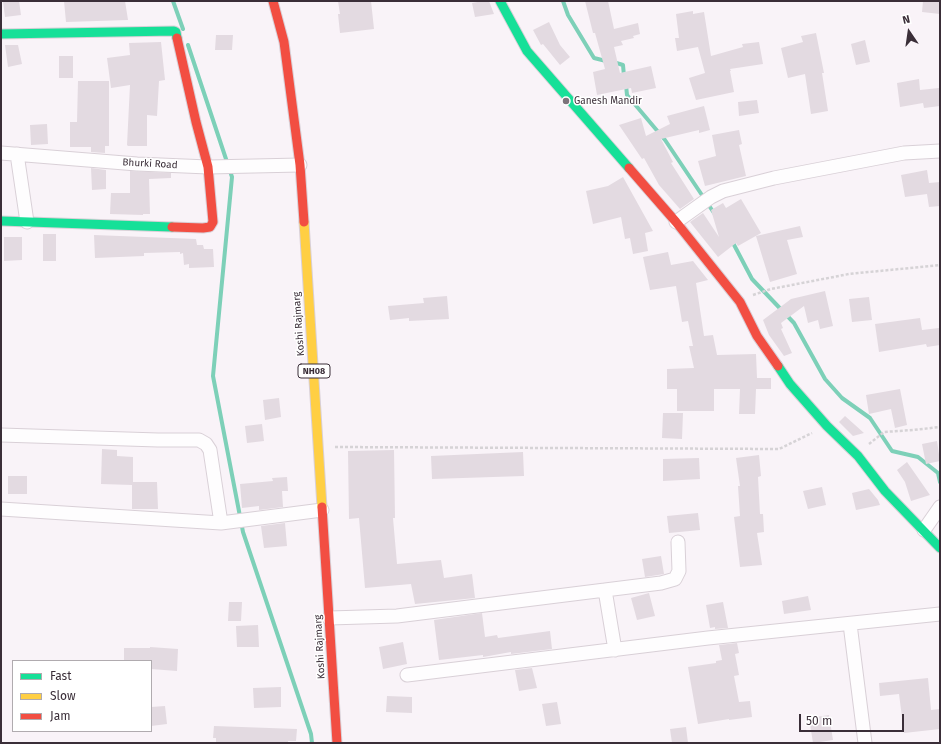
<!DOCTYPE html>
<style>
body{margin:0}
#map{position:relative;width:941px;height:744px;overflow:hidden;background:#f9f3f8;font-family:"Fira Sans",sans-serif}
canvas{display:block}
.frame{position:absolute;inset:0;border:2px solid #3a2e38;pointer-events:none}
.legend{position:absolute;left:12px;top:660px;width:140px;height:72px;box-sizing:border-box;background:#fff;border:1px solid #b0abaf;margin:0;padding:5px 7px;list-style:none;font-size:12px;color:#3a2e38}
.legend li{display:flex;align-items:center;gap:8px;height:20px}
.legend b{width:20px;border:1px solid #b0abaf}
.north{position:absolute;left:889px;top:12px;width:40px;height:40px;-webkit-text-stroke:3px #fff;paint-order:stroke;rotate:347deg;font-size:11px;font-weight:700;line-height:16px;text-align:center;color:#3a2e38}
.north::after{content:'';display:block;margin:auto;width:14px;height:18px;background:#3a2e38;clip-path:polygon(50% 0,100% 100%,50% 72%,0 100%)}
.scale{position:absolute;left:799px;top:714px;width:105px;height:18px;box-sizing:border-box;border:2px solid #3a2e38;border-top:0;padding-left:5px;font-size:12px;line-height:14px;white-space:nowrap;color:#3a2e38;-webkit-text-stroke:3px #fff;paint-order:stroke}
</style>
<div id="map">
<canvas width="941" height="744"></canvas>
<div class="frame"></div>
<ul class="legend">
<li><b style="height:5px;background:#16e098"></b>Fast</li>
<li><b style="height:5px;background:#ffcf43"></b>Slow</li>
<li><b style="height:5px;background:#f24e42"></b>Jam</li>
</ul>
<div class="north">N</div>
<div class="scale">50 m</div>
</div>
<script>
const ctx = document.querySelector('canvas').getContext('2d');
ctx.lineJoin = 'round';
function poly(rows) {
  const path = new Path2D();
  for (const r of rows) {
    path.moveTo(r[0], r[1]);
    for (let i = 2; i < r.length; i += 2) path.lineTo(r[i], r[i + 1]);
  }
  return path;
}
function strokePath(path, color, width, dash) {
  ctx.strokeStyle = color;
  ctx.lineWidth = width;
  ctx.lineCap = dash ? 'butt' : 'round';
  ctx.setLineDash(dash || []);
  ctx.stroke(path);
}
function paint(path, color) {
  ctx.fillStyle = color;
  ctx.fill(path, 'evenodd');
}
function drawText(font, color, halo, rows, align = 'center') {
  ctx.font = font + ' "Fira Sans",sans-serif';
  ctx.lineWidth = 3;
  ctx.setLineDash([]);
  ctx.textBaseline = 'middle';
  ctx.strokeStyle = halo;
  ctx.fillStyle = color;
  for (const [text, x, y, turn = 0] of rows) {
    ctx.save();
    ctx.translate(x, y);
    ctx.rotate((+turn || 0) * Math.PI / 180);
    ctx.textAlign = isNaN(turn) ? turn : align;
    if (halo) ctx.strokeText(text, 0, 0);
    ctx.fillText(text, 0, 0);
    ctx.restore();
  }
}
strokePath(poly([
 [173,1,183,29],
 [563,1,568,15,594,58,606,61],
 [188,45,232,177,213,376,243,532,311,734,312,743],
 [613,62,623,65,624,76],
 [626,85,627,95,665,140,714,213],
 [732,241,752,279,794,323,825,379,842,398,870,418,892,451,918,457,938,473,940,482]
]), '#7dd0b8', 4);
paint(poly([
 [3,1,19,1,21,15,5,17],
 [64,1,125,1,128,20,66,22],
 [338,1,371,1,374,29,340,33,338,14,340,14],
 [483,1,489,1,494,14,475,17,472,3],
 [585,1,608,1,614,29,638,23,640,34,633,36,634,38,621,41,623,45,614,47,620,73,651,66,656,88,632,93,631,88,597,95,593,72,605,69,595,33,593,33],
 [923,1,940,1,940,14,922,12],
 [693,11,693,14,704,12,711,56,743,47,742,44,759,42,763,64,730,69,731,71,730,71,734,92,696,100,689,78,705,73,698,47,677,51,675,38,679,38,676,14],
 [549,22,560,45,570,57,560,65,543,44,541,45,533,30],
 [816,33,824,73,822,73,828,111,811,114,805,74,788,78,781,48,803,42,801,36],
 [216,35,233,35,232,50,215,50],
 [865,40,870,62,856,65,851,44],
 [161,42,165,80,159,81,157,116,147,115,147,146,128,146,127,145,130,85,111,88,107,58,130,55,129,43],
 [5,45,18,45,22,64,8,67],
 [59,56,73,56,73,78,59,78],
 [919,79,920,90,939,88,940,106,924,108,923,103,900,107,897,83],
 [78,81,109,81,109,146,105,146,105,153,91,152,91,147,70,147,70,122,77,122],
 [757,100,759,113,739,116,738,102],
 [704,106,710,130,699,133,699,130,661,139,673,162,671,163,694,199,680,209,659,185,644,158,642,159,619,125,641,118,646,136,670,124,667,116],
 [47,124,48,144,31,145,30,125],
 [739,130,742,144,739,145,746,176,705,186,698,161,716,156,712,135],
 [91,168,106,170,106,189,92,190],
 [927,170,929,183,940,182,940,206,929,207,927,194,905,197,901,175],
 [130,171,171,173,171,178,149,179,150,214,143,214,143,215,110,214,111,193,130,193],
 [623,177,653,231,645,233,648,251,633,254,630,238,625,239,621,217,593,224,586,191,608,186],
 [741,199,761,233,738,246,736,243,718,257,690,222,703,213,719,237,711,210,723,203,726,208],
 [800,226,803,237,787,240,797,274,770,282,756,236],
 [43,234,56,234,56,261,43,261],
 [94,235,196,239,197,245,203,245,204,249,213,249,214,267,189,268,189,264,184,265,183,253,180,254,180,252,144,253,144,256,95,258],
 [4,237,22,237,22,260,4,261],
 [668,252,671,265,693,261,708,280,696,283,704,336,713,335,717,355,756,354,757,378,771,378,771,389,756,389,755,414,739,414,740,389,714,389,714,411,677,411,677,389,667,389,667,369,694,368,689,346,693,346,688,321,682,322,676,286,650,290,643,257],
 [825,291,833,326,820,329,818,320,808,323,804,306,781,323,783,328,781,329,792,353,784,356,769,335,763,320,791,299],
 [447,296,449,319,409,321,409,318,390,320,388,306,424,303,423,298],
 [869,297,872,320,852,322,849,299],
 [920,318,922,330,939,328,940,345,927,347,926,344,879,352,875,324],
 [900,389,907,425,895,428,891,409,869,414,866,395],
 [279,398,281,417,265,420,263,400],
 [663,413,683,413,682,439,662,438],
 [845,416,864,433,853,436,839,422],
 [262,424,264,441,247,443,245,426],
 [937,441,940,461,926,464,922,444],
 [102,449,117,450,117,456,133,457,133,482,157,482,158,509,132,509,132,485,101,484],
 [394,450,395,518,393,518,397,564,441,560,444,578,472,574,475,598,415,604,411,584,365,588,359,518,349,519,348,451],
 [523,452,524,476,432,479,431,456],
 [759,455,761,476,758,477,760,514,763,514,764,532,757,533,762,565,740,567,734,517,740,516,738,486,740,486,736,458],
 [699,458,700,479,663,481,663,459],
 [907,462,930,495,911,501,905,482,897,470],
 [8,476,27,476,27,494,8,494],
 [287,477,288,491,282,491,283,507,259,510,259,506,242,508,240,484,273,481,272,478],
 [822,487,826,505,808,509,803,491],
 [869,489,878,500,880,505,856,510,852,493],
 [698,513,700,530,669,533,667,516],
 [285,523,287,546,264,548,261,526],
 [661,556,664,574,645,577,642,559],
 [649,593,655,616,637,620,631,598],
 [808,596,811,610,784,614,782,601],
 [229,602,242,602,241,621,228,621],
 [723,602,728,628,715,629,715,627,710,628,706,605],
 [482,613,485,637,497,635,498,638,550,631,552,649,511,654,511,652,483,657,483,655,439,660,434,620],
 [258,625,259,647,237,647,236,626],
 [403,642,407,664,383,669,379,647],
 [737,643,739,653,735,654,739,675,734,676,739,702,750,701,752,717,729,720,729,719,698,724,688,667,716,663,716,661,722,660,719,645],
 [150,647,178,649,177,671,151,669,151,661,124,661,124,648,150,648],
 [532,668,537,688,519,691,515,670],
 [928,678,931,710,940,709,940,729,904,733,899,694,880,696,879,683],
 [281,687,281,707,254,708,253,688],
 [387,696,412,697,412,713,386,712],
 [557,702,561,724,546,726,542,704],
 [165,706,167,724,151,726,151,707],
 [829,715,833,740,813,743,809,718],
 [214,726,297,729,296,741,288,741,288,743,216,743,216,738,213,738],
 [686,727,688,743,672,743,670,729]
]), '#e3dae1');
const street = poly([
 [1,153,137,164,208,167,300,165],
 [17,154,27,222],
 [676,222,711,197,723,191,774,178,904,153,940,151],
 [1,435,158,440,199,440,206,444,210,450,221,523],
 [1,509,221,523,322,510],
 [924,530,940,507],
 [605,590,615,650],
 [329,618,397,616,661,583,675,579,679,571,678,542],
 [850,624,865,743],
 [407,675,708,638,940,614]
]);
const fast = poly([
 [500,1,527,51,629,168],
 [1,34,174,31,176,32,177,38],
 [1,221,172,227],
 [778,366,790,384,827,426,858,456,885,491,940,548]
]);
const slow = poly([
 [304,222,322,507]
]);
const jam = poly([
 [273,1,284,42,300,165,304,222],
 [629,168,676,222,740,302,757,336,778,366],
 [172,227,203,228,210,227,213,222,208,167,196,122,177,38],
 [322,507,337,743]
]);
strokePath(street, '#d9d0d7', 15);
strokePath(fast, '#d9d0d7', 11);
strokePath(slow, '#d9d0d7', 11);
strokePath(jam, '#d9d0d7', 11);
strokePath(poly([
 [753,295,771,289,849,274,940,265],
 [869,444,884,432,913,430,940,427],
 [335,447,779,449,812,433]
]), '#d6d3d6', 2.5, [3, 2]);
strokePath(street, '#fefdfe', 13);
strokePath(fast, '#16e098', 9);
strokePath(slow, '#ffcf43', 9);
strokePath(jam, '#f24e42', 9);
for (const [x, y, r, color] of [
 [566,101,4,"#7d737b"]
]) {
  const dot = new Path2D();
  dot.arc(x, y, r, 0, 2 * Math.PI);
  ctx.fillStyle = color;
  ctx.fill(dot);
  strokePath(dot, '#fff', 1.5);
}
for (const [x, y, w] of [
 [314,371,32]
]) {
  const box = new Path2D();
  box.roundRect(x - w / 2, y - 7, w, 14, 3);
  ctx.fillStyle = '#fff';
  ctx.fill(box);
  strokePath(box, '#3a2e38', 1);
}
drawText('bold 9px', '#3a2e38', null, [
 ["NH08",314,371]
]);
drawText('10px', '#3a2e38', '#fff', [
 ["Ganesh Mandir",574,101]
], 'left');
drawText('10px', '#3a2e38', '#fff', [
 ["Bhurki Road",150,164,3],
 ["Koshi Rajmarg",299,324,-94],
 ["Koshi Rajmarg",320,647,-93]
]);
</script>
